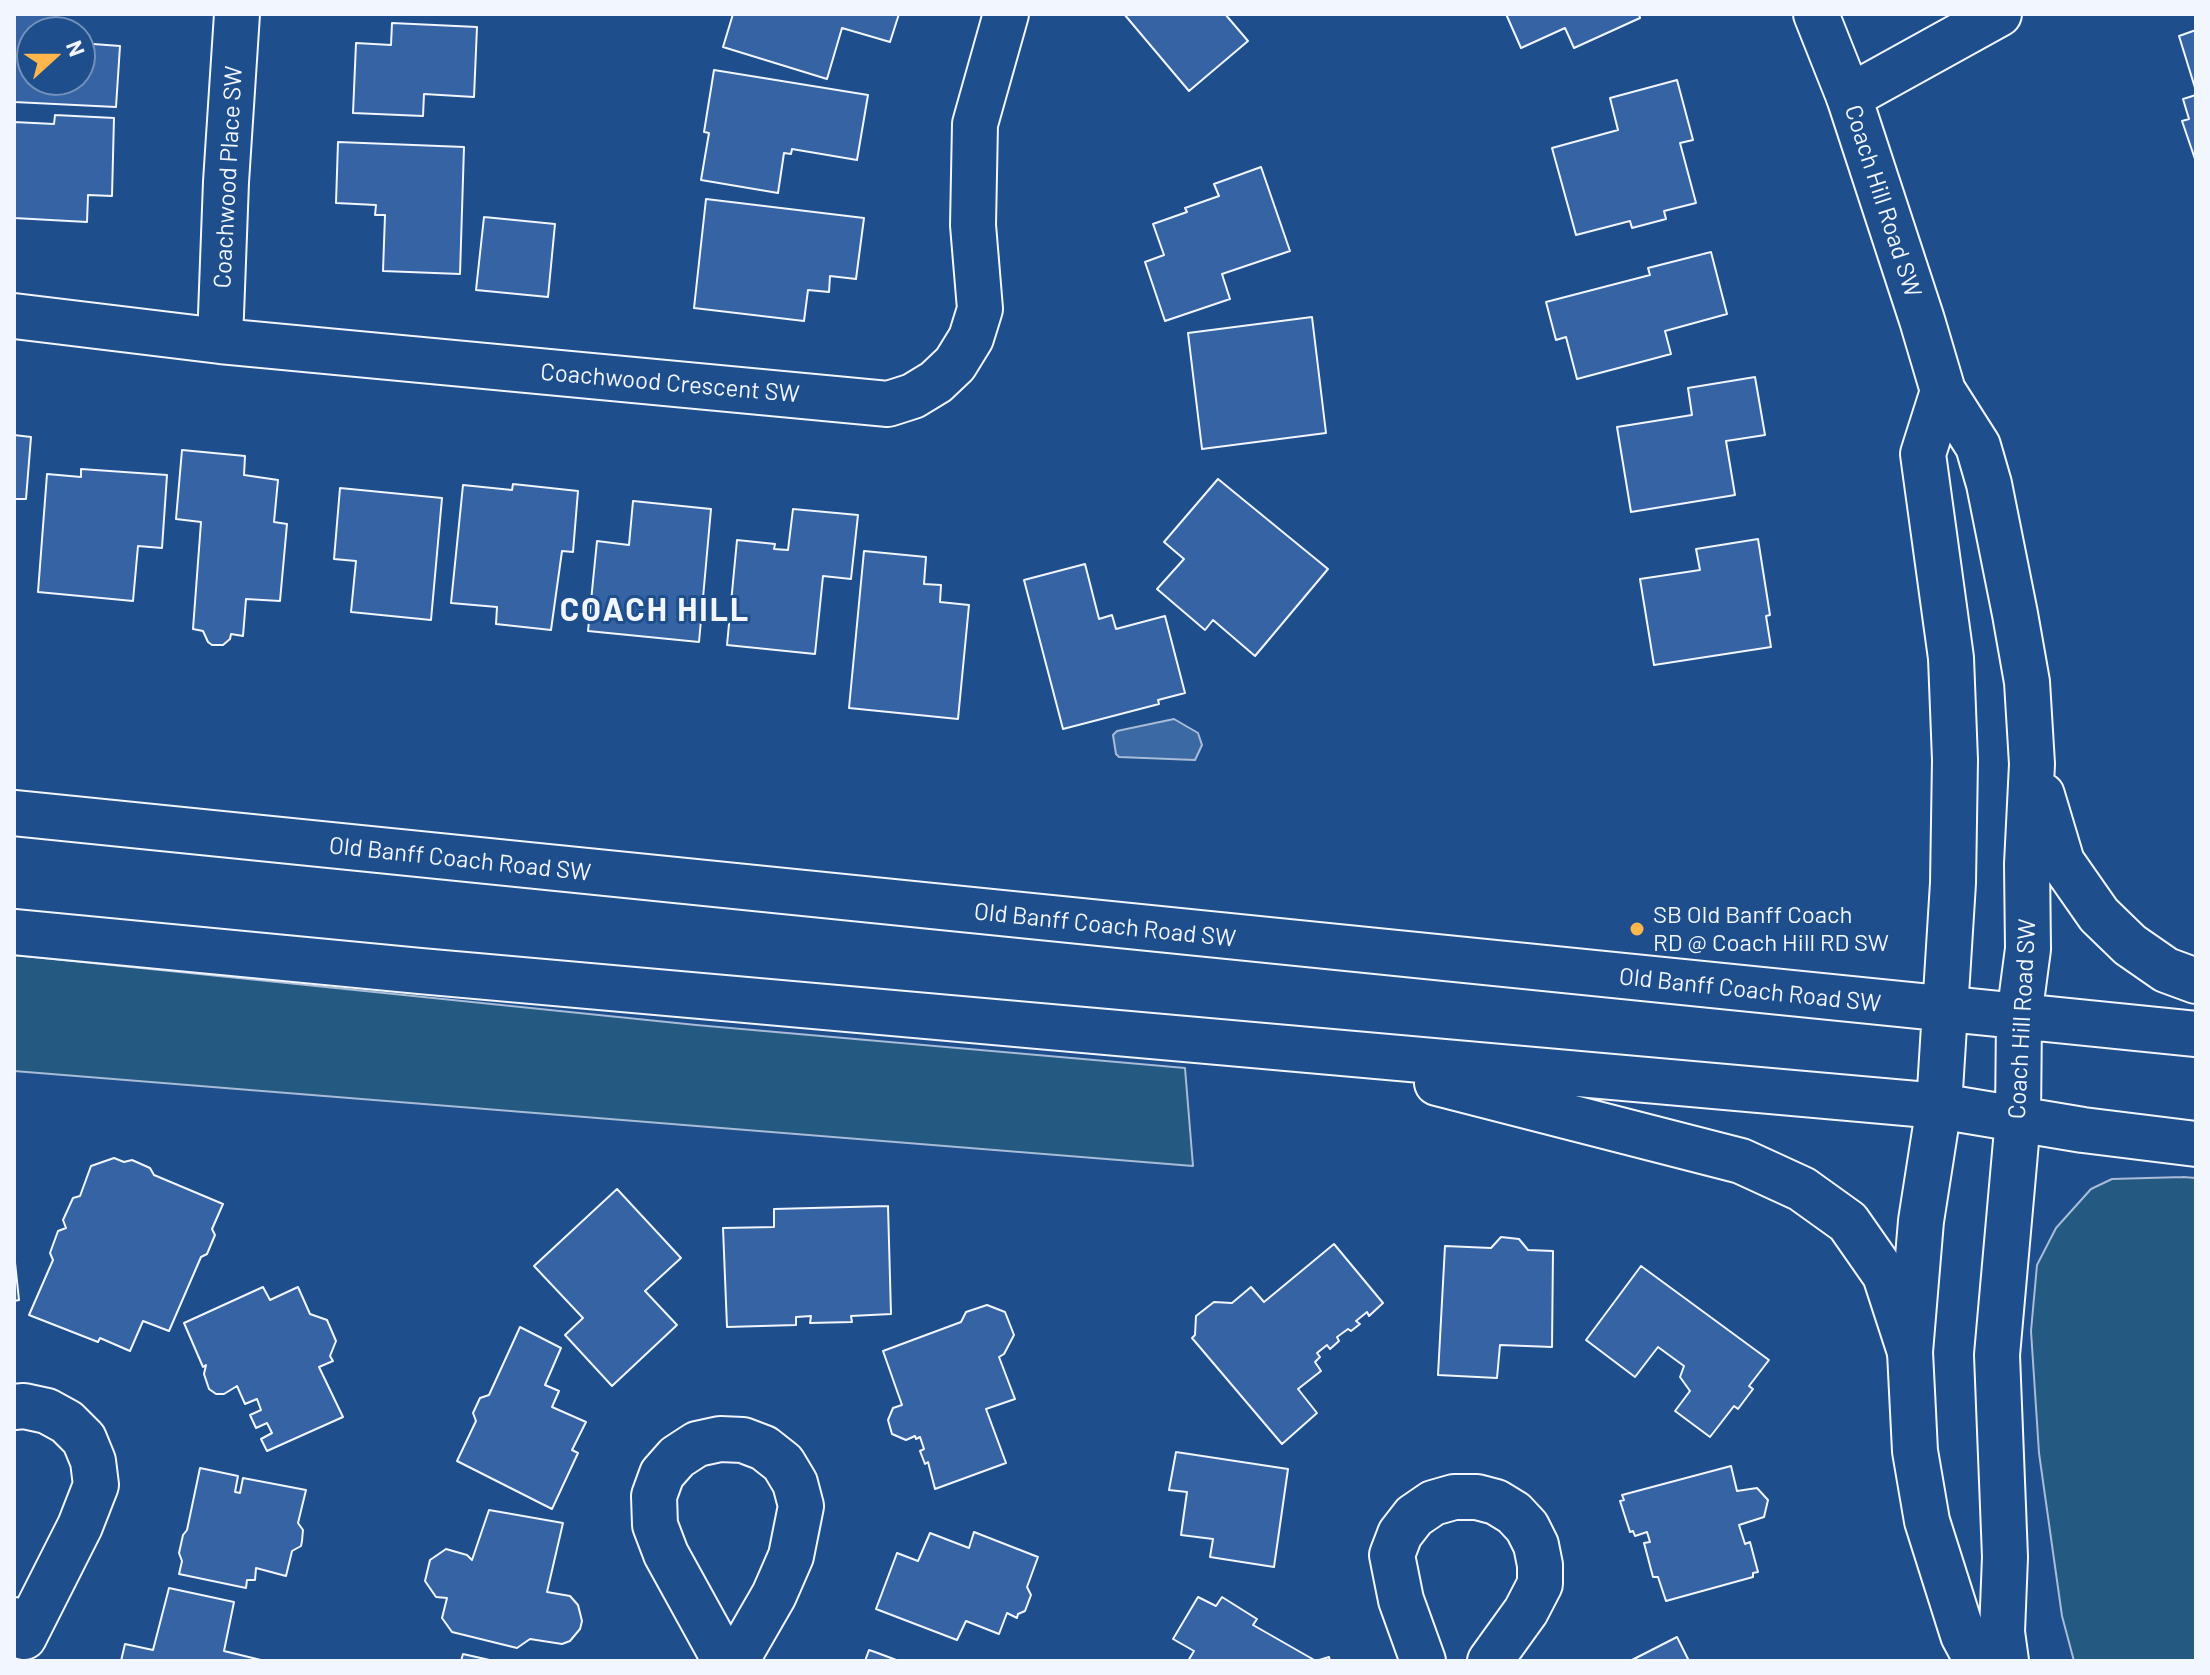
<!DOCTYPE html>
<style>
body{margin:0}
#map{position:relative;width:2210px;height:1675px;overflow:hidden;background:#1f4e8c;font-family:Barlow,sans-serif}
canvas{display:block}
.frame{position:absolute;inset:0;border:16px solid #f2f6ff;pointer-events:none}
.north{position:absolute;left:16px;top:16px;width:80px;height:80px;box-sizing:border-box;background:#1f4e8c;border:2px solid #7391ba;border-radius:50%;rotate:69deg;font-size:22px;font-weight:700;line-height:32px;text-align:center;color:#f2f6ff}
.north::after{content:'';display:block;margin:auto;width:28px;height:36px;background:#ffb74d;clip-path:polygon(50% 0,100% 100%,50% 72%,0 100%)}
</style>
<div id="map">
<canvas width="2210" height="1675"></canvas>
<div class="frame"></div>
<div class="north">N</div>
</div>
<script>
const ctx = document.querySelector('canvas').getContext('2d');
ctx.lineJoin = 'round';
function paint(path, color) {
  ctx.fillStyle = color;
  ctx.fill(path, 'evenodd');
}
function poly(rows) {
  const path = new Path2D();
  for (const r of rows) {
    path.moveTo(r[0], r[1]);
    for (let i = 2; i < r.length; i += 2) path.lineTo(r[i], r[i + 1]);
  }
  return path;
}
function strokePath(path, color, width, dash) {
  ctx.strokeStyle = color;
  ctx.lineWidth = width;
  ctx.lineCap = dash ? 'butt' : 'round';
  ctx.setLineDash(dash || []);
  ctx.stroke(path);
}
function drawText(font, color, halo, rows, align = 'center') {
  ctx.font = font + ' Barlow,sans-serif';
  ctx.lineWidth = 6;
  ctx.setLineDash([]);
  ctx.textBaseline = 'middle';
  ctx.strokeStyle = halo;
  ctx.fillStyle = color;
  for (const [text, x, y, turn = 0] of rows) {
    ctx.save();
    ctx.translate(x, y);
    ctx.rotate((+turn || 0) * Math.PI / 180);
    ctx.textAlign = isNaN(turn) ? turn : align;
    if (halo) ctx.strokeText(text, 0, 0);
    ctx.fillText(text, 0, 0);
    ctx.restore();
  }
}
const green = poly([
 [14,955,696,1025,1185,1068,1193,1166,14,1071,14,955],
 [2183,1177,2196,1178,2196,1661,2074,1661,2062,1616,2039,1453,2031,1331,2037,1265,2056,1228,2091,1189,2112,1179,2183,1177]
]);
paint(green, '#245a82');
strokePath(green, '#a8bbd7', 2);
const water = poly([
 [1174,719,1198,733,1202,745,1195,760,1119,757,1116,754,1113,735,1117,731,1174,719]
]);
paint(water, '#3b69a3');
strokePath(water, '#a8bbd7', 2);
const building = poly([
 [14,14,56,14,56,26,75,27,74,32,32,32,32,80,80,80,80,43,120,46,116,107,14,102,14,14],
 [733,14,899,14,890,42,842,28,827,79,723,47,733,14],
 [1124,14,1225,14,1248,41,1189,91,1124,14],
 [1506,14,1639,14,1640,18,1574,48,1565,28,1521,48,1506,14],
 [392,23,477,27,474,97,424,94,423,116,353,113,356,43,391,45,392,23],
 [2196,30,2196,91,2179,36,2196,30],
 [714,70,868,95,857,160,792,149,791,154,784,153,778,193,701,180,709,133,704,132,714,70],
 [1677,80,1693,140,1680,143,1696,203,1664,211,1666,219,1632,228,1630,221,1576,235,1552,148,1618,130,1610,98,1677,80],
 [2196,95,2196,158,2195,159,2182,121,2189,119,2183,99,2196,95],
 [55,115,114,118,112,196,88,195,87,222,14,218,14,122,54,124,55,115],
 [338,142,464,147,460,274,383,271,385,215,375,215,376,205,336,203,338,142],
 [1261,167,1290,251,1222,274,1230,299,1165,321,1145,262,1164,255,1153,224,1187,212,1185,208,1219,196,1214,184,1261,167],
 [706,199,864,218,856,279,830,276,829,292,808,290,804,321,694,308,706,199],
 [484,217,555,224,548,297,476,290,484,217],
 [1711,252,1727,314,1665,331,1671,354,1577,379,1566,337,1556,340,1546,302,1650,275,1648,268,1711,252],
 [1312,317,1326,433,1202,449,1188,333,1312,317],
 [1755,377,1765,435,1726,441,1735,495,1631,512,1617,427,1692,415,1688,388,1755,377],
 [14,435,31,437,26,499,14,499,14,435],
 [182,450,245,456,244,475,278,480,274,522,287,524,280,601,246,599,243,636,231,634,230,639,223,645,212,645,208,642,203,631,193,629,201,522,176,519,182,450],
 [81,469,167,475,162,548,138,546,133,601,38,592,47,474,81,477,81,469],
 [1218,479,1328,569,1255,656,1213,620,1205,630,1157,589,1184,559,1164,542,1218,479],
 [513,484,578,491,573,552,562,551,551,630,496,624,497,607,451,603,463,485,512,490,513,484],
 [340,488,442,498,431,620,351,612,356,561,334,559,340,488],
 [633,501,711,509,699,642,588,631,597,541,629,545,633,501],
 [793,509,858,515,851,579,823,576,815,654,727,645,737,540,775,544,774,549,788,550,793,509],
 [1758,539,1770,615,1766,616,1771,647,1654,665,1640,579,1700,570,1696,549,1758,539],
 [864,551,926,557,924,584,941,585,940,602,969,605,958,719,849,708,864,551],
 [1085,564,1099,619,1112,615,1116,629,1165,616,1185,693,1158,700,1159,704,1063,729,1024,580,1085,564],
 [114,1158,124,1162,132,1160,150,1168,154,1175,223,1204,212,1229,215,1235,207,1254,201,1257,169,1331,143,1321,130,1351,100,1338,98,1342,29,1315,53,1260,50,1253,58,1231,66,1228,63,1220,73,1198,80,1196,91,1166,114,1158],
 [617,1189,681,1258,645,1291,677,1325,612,1386,565,1335,583,1318,534,1266,617,1189],
 [888,1206,891,1314,851,1316,852,1322,810,1323,811,1316,796,1317,796,1325,727,1327,723,1228,774,1227,774,1209,888,1206],
 [1501,1237,1519,1239,1528,1250,1553,1251,1552,1347,1500,1345,1497,1378,1438,1375,1445,1246,1491,1248,1501,1237],
 [1334,1244,1383,1303,1369,1316,1367,1312,1356,1321,1360,1324,1351,1331,1348,1329,1337,1337,1339,1341,1330,1349,1327,1345,1317,1353,1320,1357,1315,1362,1321,1371,1298,1389,1317,1413,1282,1444,1192,1338,1195,1335,1196,1316,1214,1302,1232,1303,1251,1287,1264,1302,1334,1244],
 [14,1253,19,1300,14,1301,14,1253],
 [1641,1266,1769,1360,1749,1386,1753,1389,1738,1409,1734,1406,1710,1437,1675,1411,1690,1391,1680,1377,1684,1366,1658,1347,1635,1377,1586,1340,1641,1266],
 [263,1287,270,1300,298,1287,310,1314,327,1320,336,1341,330,1356,333,1361,319,1367,343,1417,267,1451,261,1439,272,1433,267,1423,256,1428,250,1415,261,1410,257,1399,245,1404,237,1386,224,1394,216,1394,209,1389,204,1374,206,1365,203,1367,184,1323,263,1287],
 [987,1305,1005,1312,1014,1335,1004,1354,999,1357,1015,1399,986,1409,1006,1463,935,1489,928,1462,925,1464,920,1451,924,1449,920,1437,916,1439,915,1436,906,1440,892,1434,888,1420,893,1408,902,1405,883,1351,961,1322,966,1312,987,1305],
 [520,1327,561,1348,545,1385,559,1391,552,1407,586,1422,572,1450,578,1453,552,1509,457,1461,476,1421,473,1413,480,1398,489,1395,520,1327],
 [1176,1452,1288,1469,1274,1567,1210,1557,1213,1539,1181,1535,1187,1492,1169,1490,1176,1452],
 [1731,1466,1737,1491,1757,1488,1768,1500,1764,1517,1739,1525,1745,1544,1750,1542,1758,1572,1753,1573,1753,1577,1666,1601,1658,1577,1653,1577,1644,1543,1650,1542,1647,1532,1635,1536,1633,1531,1630,1532,1620,1501,1624,1500,1622,1495,1731,1466],
 [200,1468,238,1476,235,1492,240,1493,243,1478,306,1490,298,1523,303,1530,302,1541,301,1546,292,1551,286,1576,256,1568,255,1580,247,1580,246,1588,179,1574,182,1561,179,1553,183,1535,187,1530,200,1468],
 [489,1510,563,1523,547,1592,570,1596,578,1605,582,1621,580,1629,570,1641,562,1644,530,1639,517,1648,452,1632,442,1618,447,1598,436,1597,425,1581,430,1560,446,1549,467,1555,472,1560,489,1510],
 [974,1532,1038,1557,1027,1587,1031,1595,1025,1611,1018,1614,1017,1618,1007,1613,999,1634,966,1621,957,1640,876,1609,897,1553,918,1561,930,1533,969,1548,974,1532],
 [169,1588,234,1602,224,1651,265,1661,121,1661,125,1644,153,1650,169,1588],
 [1198,1597,1216,1606,1222,1597,1257,1619,1253,1625,1316,1661,1329,1657,1330,1661,1188,1661,1194,1651,1173,1639,1198,1597],
 [1677,1637,1689,1661,1630,1661,1677,1637],
 [869,1650,875,1652,899,1661,865,1661,869,1650],
 [463,1654,494,1661,461,1661,463,1654]
]);
paint(building, '#3563a3');
strokePath(building, '#f2f6ff', 2);
const street = poly([
 [1849,97,1999,14],
 [14,316,220,341,888,404,913,396,936,382,955,364,971,338,980,309,973,225,975,124,1006,14],
 [220,341,226,182,237,14],
 [1939,1106,1921,1221,1910,1352,1915,1451,1927,1521,1963,1635,1977,1661],
 [14,1407,24,1406,47,1411,67,1422,84,1439,93,1461,96,1485,80,1526,24,1637,14,1620],
 [725,1661,666,1554,655,1525,654,1496,662,1474,677,1457,697,1444,720,1439,743,1440,764,1448,783,1463,795,1483,801,1506,791,1556,774,1595,736,1661],
 [1423,1661,1401,1600,1392,1555,1400,1534,1414,1516,1433,1503,1454,1497,1477,1497,1496,1502,1514,1513,1527,1527,1536,1545,1540,1565,1540,1584,1526,1611,1490,1661],
 [2006,1661,2002,1632,2005,1557,1997,1355,2018,1119]
]);
const secondary = poly([
 [1816,14,1849,97,1922,320,1943,391,1978,446,1989,484,2015,614,2027,682,2032,764,2027,864,2028,949,2019,1017,2018,1119],
 [2042,795,2062,862,2099,915,2130,945,2166,970,2196,981],
 [14,813,2196,1034],
 [14,932,420,971,1939,1106,2083,1130,2196,1144],
 [1437,1083,1741,1161,1802,1189,1848,1222,1885,1275,1910,1352],
 [1939,1106,1953,883,1955,760,1951,658,1923,454,1943,391]
]);
strokePath(street, '#f2f6ff', 48);
strokePath(secondary, '#f2f6ff', 48);
strokePath(street, '#1f4e8c', 44);
strokePath(secondary, '#1f4e8c', 44);
for (const [x, y, r, color] of [
 [1637,929,8,"#ffb74d"]
]) {
  const dot = new Path2D();
  dot.arc(x, y, r, 0, 2 * Math.PI);
  ctx.fillStyle = color;
  ctx.fill(dot);
  strokePath(dot, '#1f4e8c', 3);
}
drawText('24px', '#f2f6ff', '#1f4e8c', [
 ["Coachwood Place SW",228,177,-87],
 ["Coach Hill Road SW",1883,201,72],
 ["Coachwood Crescent SW",670,383,5],
 ["Old Banff Coach Road SW",460,859,6],
 ["Old Banff Coach Road SW",1105,925,6],
 ["Old Banff Coach Road SW",1750,990,6],
 ["Coach Hill Road SW",2022,1019,-87]
]);
drawText('24px', '#f2f6ff', '#1f4e8c', [
 ["SB Old Banff Coach",1653,915],
 ["RD @ Coach Hill RD SW",1653,943]
], 'left');
ctx.letterSpacing = '2px';
drawText('bold 32px', '#f2f6ff', '#1f4e8c', [
 ["COACH HILL",655,610]
]);
ctx.letterSpacing = '0px';
</script>
